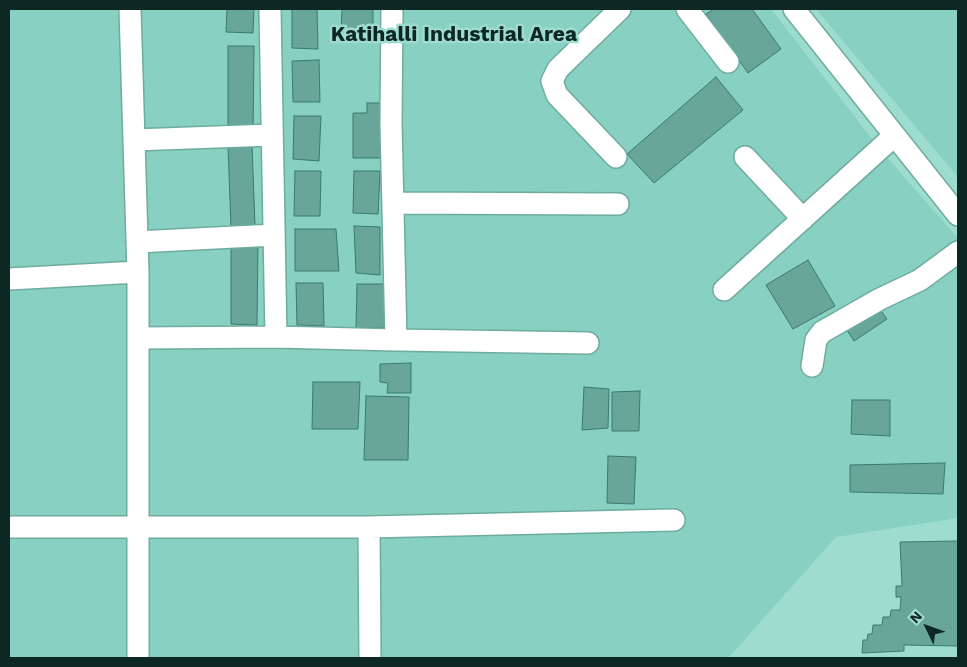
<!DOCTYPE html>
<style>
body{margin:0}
#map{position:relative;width:967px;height:667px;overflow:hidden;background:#9ddccf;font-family:"Work Sans",sans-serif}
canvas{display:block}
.frame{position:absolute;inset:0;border:10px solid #0d2723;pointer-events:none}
.north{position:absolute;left:902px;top:602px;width:50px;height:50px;-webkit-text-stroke:4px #9ddccf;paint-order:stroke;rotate:312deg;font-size:14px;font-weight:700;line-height:20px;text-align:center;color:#0d2723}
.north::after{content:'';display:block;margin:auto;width:18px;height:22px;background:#0d2723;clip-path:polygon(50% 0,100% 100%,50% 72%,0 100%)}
</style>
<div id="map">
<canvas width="967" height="667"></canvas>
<div class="frame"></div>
<div class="north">N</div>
</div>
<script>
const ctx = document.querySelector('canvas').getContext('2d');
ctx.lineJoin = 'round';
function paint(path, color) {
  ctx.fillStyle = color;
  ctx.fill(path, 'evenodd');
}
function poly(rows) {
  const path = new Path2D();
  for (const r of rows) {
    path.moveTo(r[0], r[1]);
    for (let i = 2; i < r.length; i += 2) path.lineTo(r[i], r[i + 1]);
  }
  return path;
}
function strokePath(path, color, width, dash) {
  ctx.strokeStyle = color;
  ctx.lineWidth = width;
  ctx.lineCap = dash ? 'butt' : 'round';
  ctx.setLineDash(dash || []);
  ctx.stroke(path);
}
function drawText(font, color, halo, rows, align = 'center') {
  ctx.font = font + ' "Work Sans",sans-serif';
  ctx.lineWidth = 5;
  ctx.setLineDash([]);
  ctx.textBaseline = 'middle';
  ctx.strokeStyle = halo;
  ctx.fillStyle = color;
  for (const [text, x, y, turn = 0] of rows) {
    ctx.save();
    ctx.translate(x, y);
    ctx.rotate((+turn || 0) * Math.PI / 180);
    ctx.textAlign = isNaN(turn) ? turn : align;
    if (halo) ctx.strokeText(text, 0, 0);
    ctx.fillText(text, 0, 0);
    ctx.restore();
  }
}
paint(poly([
 [9,9,771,9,882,152,958,238,958,518,836,537,728,658,9,658],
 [816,9,958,9,958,177]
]), '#88d0c2');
const building = poly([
 [227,9,254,9,253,33,226,32,227,9],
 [292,9,317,9,318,49,292,48,292,9],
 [342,9,373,9,373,38,341,36,342,9],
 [714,9,752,9,781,49,748,73,706,14,714,9],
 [228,46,254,46,253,133,228,132,228,46],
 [319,60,320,102,293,102,292,61,319,60],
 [716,77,743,110,654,183,627,154,716,77],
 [367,103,381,103,381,158,353,158,353,113,367,113,367,103],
 [294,116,321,116,319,161,293,159,294,116],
 [252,145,255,226,231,228,228,146,252,145],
 [295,171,321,171,320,216,294,216,295,171],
 [354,171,380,171,378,214,353,213,354,171],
 [354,226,380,227,380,275,356,273,354,226],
 [295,229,336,229,339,271,295,271,295,229],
 [258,242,257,325,231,324,231,243,258,242],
 [808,260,835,306,793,329,766,285,808,260],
 [296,283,323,283,324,326,297,325,296,283],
 [357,284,385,284,385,328,356,328,357,284],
 [875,303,887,319,854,341,843,324,875,303],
 [411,363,411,393,387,393,388,383,380,382,380,364,411,363],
 [313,382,360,382,358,429,312,429,313,382],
 [584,387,609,389,608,428,582,430,584,387],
 [640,391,639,431,612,431,612,392,640,391],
 [366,396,409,397,408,460,364,460,366,396],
 [852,400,890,400,890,436,851,434,852,400],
 [608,456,636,457,634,504,607,503,608,456],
 [945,463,943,494,850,492,850,465,945,463],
 [958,541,958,646,904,645,904,651,862,653,863,640,867,640,868,634,872,634,873,625,882,625,883,617,890,617,891,610,900,610,901,597,896,597,896,586,902,586,900,542,958,541]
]);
paint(building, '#68a69a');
strokePath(building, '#3b796e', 1);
const minor = poly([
 [130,9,138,272,138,658],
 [687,9,728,62],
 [794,9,958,215],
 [134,140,272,135],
 [616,157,557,95,552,81,558,69,620,9],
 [745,157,803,219],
 [393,203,618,204],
 [137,242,274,235],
 [9,279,138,272],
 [724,290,894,136],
 [276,337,396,340,391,123,392,9],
 [138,338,276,337,270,9],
 [396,340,588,343],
 [812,366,816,340,822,332,880,299,920,280,958,252],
 [9,527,369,527,370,658],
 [369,527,674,520]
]);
strokePath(minor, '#6faca0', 24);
strokePath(minor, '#fff', 21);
drawText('bold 21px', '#0d2723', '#9ddccf', [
 ["Katihalli Industrial Area",454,35]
]);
</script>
